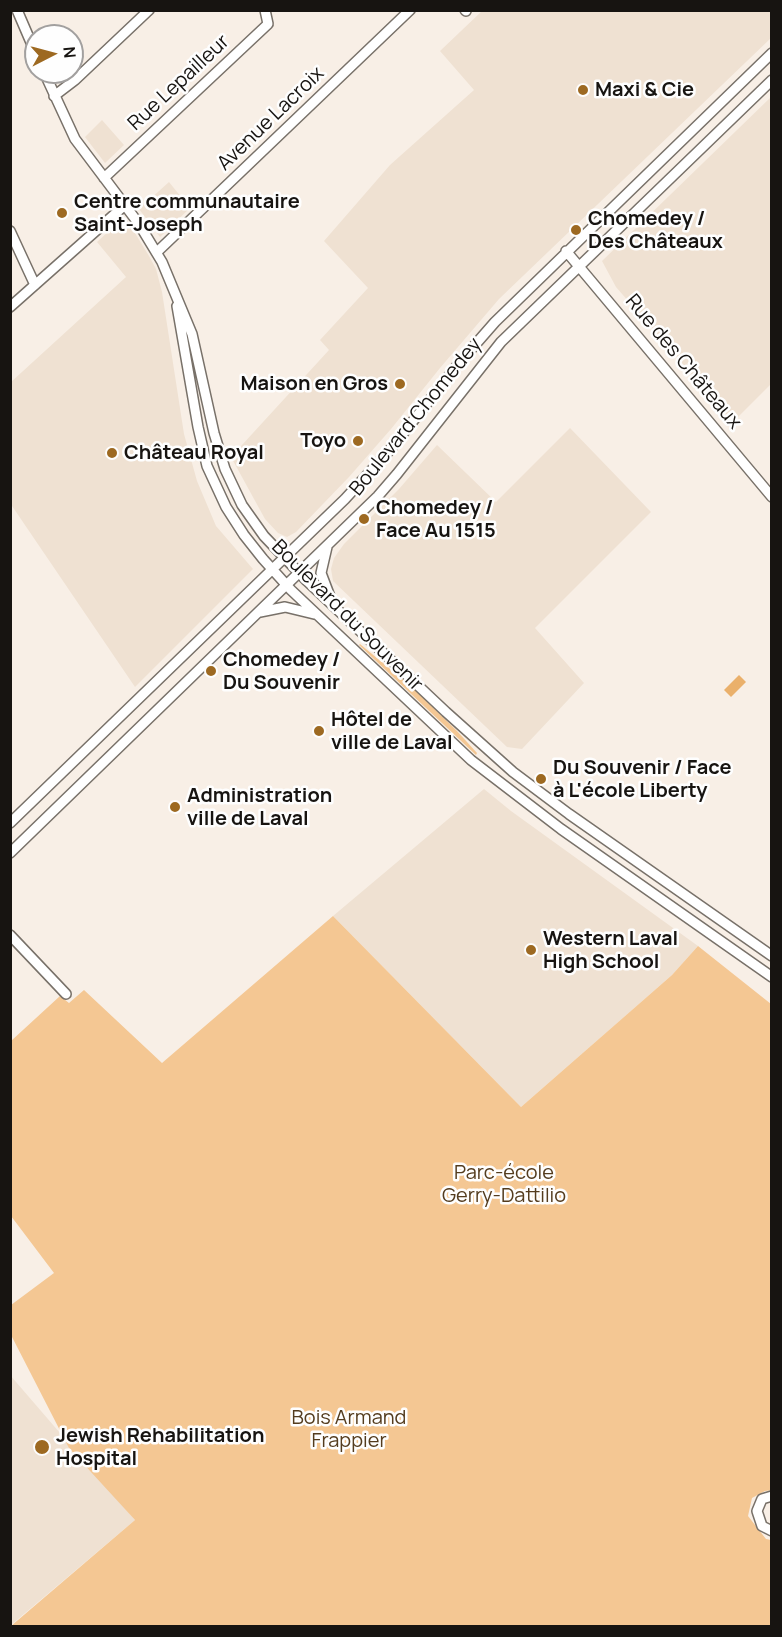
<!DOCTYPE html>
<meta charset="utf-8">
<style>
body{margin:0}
#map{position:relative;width:782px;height:1637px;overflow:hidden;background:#f8efe6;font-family:Manrope,sans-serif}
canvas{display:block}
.frame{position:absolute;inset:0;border:12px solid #171411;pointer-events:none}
.north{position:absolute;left:24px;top:24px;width:60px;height:60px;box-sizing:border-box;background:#fefefe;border:2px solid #a2a09f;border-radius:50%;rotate:84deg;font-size:16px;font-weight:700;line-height:24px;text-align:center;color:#171411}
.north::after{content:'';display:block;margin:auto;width:21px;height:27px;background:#9d6921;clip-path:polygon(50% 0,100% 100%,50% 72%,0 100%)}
</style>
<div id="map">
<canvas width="782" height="1637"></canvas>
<div class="frame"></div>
<div class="north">N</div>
</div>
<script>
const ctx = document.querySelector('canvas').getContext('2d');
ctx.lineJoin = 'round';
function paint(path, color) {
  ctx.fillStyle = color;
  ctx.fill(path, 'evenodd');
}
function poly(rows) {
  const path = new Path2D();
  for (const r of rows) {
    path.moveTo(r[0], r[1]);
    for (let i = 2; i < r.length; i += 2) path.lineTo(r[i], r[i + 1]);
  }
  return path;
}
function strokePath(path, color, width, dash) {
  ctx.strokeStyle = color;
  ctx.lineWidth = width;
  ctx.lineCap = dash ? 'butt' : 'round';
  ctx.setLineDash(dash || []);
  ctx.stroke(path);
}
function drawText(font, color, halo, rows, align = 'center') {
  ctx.font = font + ' Manrope,sans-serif';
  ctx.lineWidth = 5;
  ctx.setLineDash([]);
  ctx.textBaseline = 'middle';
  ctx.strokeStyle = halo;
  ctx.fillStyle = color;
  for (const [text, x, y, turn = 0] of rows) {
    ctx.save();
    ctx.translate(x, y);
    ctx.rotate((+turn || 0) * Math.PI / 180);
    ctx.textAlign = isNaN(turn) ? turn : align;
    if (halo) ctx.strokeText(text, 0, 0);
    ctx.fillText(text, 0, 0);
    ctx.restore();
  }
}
paint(poly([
 [482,11,771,11,771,38,499,299,440,368,391,429,349,477,296,532,287,537,278,533,265,519,231,457,329,350,320,340,368,288,324,241,390,165,474,90,440,51],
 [771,97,771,384,733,422,616,287,602,261],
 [102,120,124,145,105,163,85,137],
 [169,182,190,208,160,237,139,209],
 [122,219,127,220,149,256,156,269,162,292,184,434,197,481,216,526,253,569,135,687,10,503,11,382,126,277,97,242],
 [570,428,651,512,535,628,584,683,522,749,507,747,333,581,331,569,334,558,344,544,399,489,437,445,496,502],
 [484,789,511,811,698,946,672,975,521,1107,333,916],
 [10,1375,135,1520,11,1625,10,1625]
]), '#efe1d2');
paint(poly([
 [360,644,413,688,457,731,477,753,476,755,359,645],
 [333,916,521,1107,672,975,698,946,771,1004,772,1490,765,1491,752,1498,748,1516,766,1539,771,1540,771,1626,11,1626,135,1520,69,1448,11,1335,11,1305,54,1273,11,1216,11,1041,60,996,69,1003,84,990,162,1063]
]), '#f4c793');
paint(poly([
 [739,675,746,682,731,697,724,690]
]), '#eab06b');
const minor = poly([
 [17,10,36,54],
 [465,10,466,11],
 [44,72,75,139,139,224,162,262,192,334,214,433,225,469,242,505,264,536,307,581,446,712,513,772,569,814,772,956],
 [54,96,75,80,149,10],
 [104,178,268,24,265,10],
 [10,231,35,285],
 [566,251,772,497],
 [157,252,410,10],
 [177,306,198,427,207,466,226,507,244,535,263,559,291,590,471,760,561,829,772,977],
 [10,307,125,205],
 [327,547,321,573,332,602],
 [260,612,285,607,314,614],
 [10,823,345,499,389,451,460,362,495,322,772,53],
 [10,853,378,496,397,474,501,342,772,80],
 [10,935,66,994],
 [772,1496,762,1499,757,1511,762,1526,772,1531]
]);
strokePath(minor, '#787169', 12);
strokePath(minor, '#fff', 9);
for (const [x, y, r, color] of [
 [583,90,6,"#9d6921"],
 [62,213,6,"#9d6921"],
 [576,230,6,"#9d6921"],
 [400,384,6,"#9d6921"],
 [358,441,6,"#9d6921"],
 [112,453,6,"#9d6921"],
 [364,519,6,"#9d6921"],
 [211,671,6,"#9d6921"],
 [319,731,6,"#9d6921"],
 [541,779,6,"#9d6921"],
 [175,807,6,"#9d6921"],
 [531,950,6,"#9d6921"],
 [42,1447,8,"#9d6921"]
]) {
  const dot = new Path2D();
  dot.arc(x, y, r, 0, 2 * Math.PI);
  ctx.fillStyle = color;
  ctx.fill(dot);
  strokePath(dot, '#fefefe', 2);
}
drawText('20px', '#171411', '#fefefe', [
 ["Rue Lepailleur",179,83,-43],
 ["Avenue Lacroix",271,119,-44],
 ["Rue des Châteaux",683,362,50],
 ["Boulevard Chomedey",416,417,-51],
 ["Boulevard du Souvenir",347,616,45]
]);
drawText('bold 20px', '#171411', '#fefefe', [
 ["Maxi & Cie",595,90],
 ["Centre communautaire",74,202],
 ["Saint-Joseph",74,225],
 ["Chomedey /",588,219],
 ["Des Châteaux",588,242],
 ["Maison en Gros",388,384,"right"],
 ["Toyo",346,441,"right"],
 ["Château Royal",124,453],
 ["Chomedey /",376,508],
 ["Face Au 1515",376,531],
 ["Chomedey /",223,660],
 ["Du Souvenir",223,683],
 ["Hôtel de",331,720],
 ["ville de Laval",331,743],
 ["Du Souvenir / Face",553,768],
 ["à L'école Liberty",553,791],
 ["Administration",187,796],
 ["ville de Laval",187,819],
 ["Western Laval",543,939],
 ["High School",543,962],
 ["Jewish Rehabilitation",56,1436],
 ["Hospital",56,1459]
], 'left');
drawText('20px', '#543c1e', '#fefefe', [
 ["Parc-école",504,1173],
 ["Gerry-Dattilio",504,1196],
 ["Bois Armand",349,1418],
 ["Frappier",349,1441]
]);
</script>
